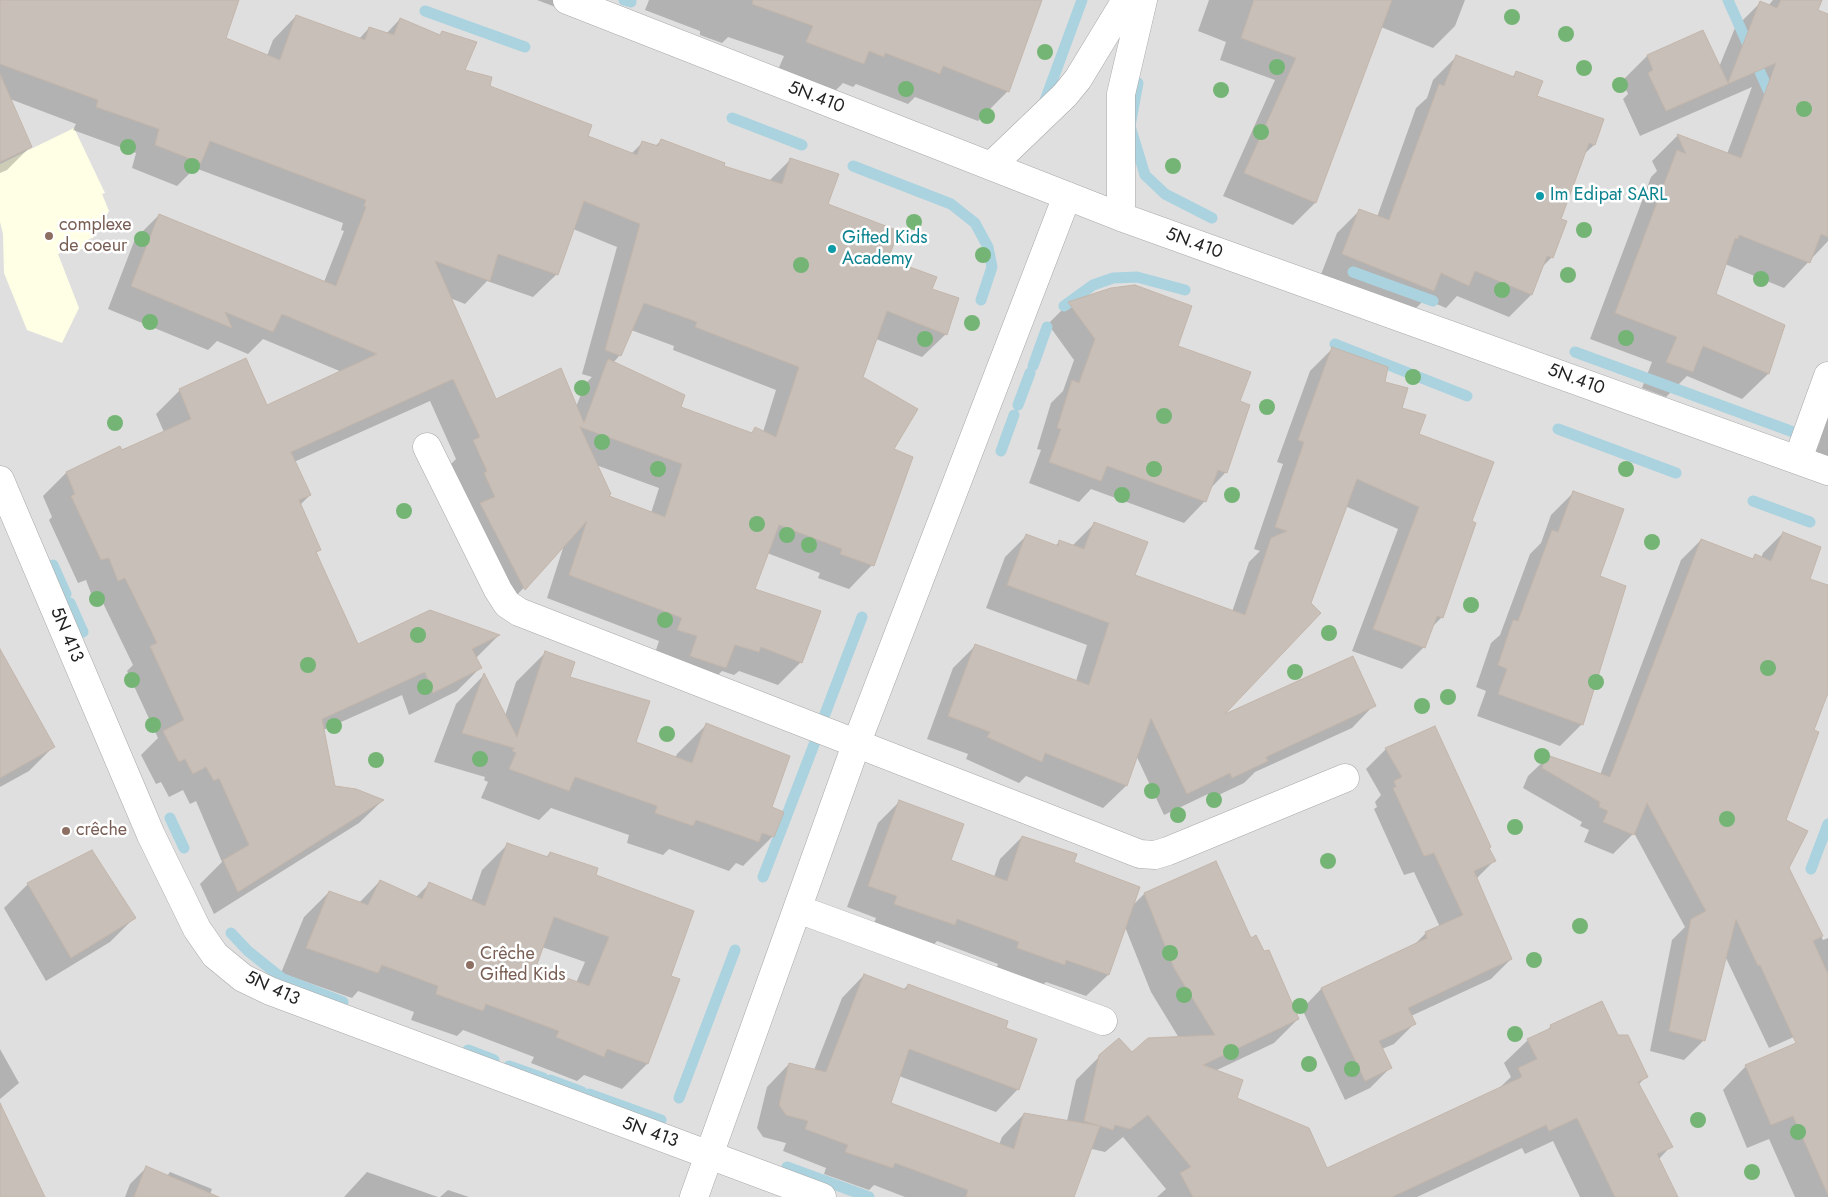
<!DOCTYPE html>
<meta charset="utf-8">
<style>
body{margin:0}
canvas{display:block;background:#f2efe9}
</style>
<canvas width="1828" height="1197"></canvas>
<script>
const ctx = document.querySelector('canvas').getContext('2d');
ctx.lineJoin = 'round';
function paint(path, color) {
  ctx.fillStyle = color;
  ctx.fill(path, 'evenodd');
}
function poly(rows) {
  const path = new Path2D();
  for (const r of rows) {
    path.moveTo(r[0], r[1]);
    for (let i = 2; i < r.length; i += 2) path.lineTo(r[i], r[i + 1]);
  }
  return path;
}
function strokePath(path, color, width, dash) {
  ctx.strokeStyle = color;
  ctx.lineWidth = width;
  ctx.lineCap = dash ? 'butt' : 'round';
  ctx.setLineDash(dash || []);
  ctx.stroke(path);
}
function drawText(font, color, halo, rows, align = 'center') {
  ctx.font = font + ' Jost,sans-serif';
  ctx.lineWidth = 5;
  ctx.setLineDash([]);
  ctx.textBaseline = 'middle';
  ctx.strokeStyle = halo;
  ctx.fillStyle = color;
  for (const [text, x, y, turn = 0] of rows) {
    ctx.save();
    ctx.translate(x, y);
    ctx.rotate((+turn || 0) * Math.PI / 180);
    ctx.textAlign = isNaN(turn) ? turn : align;
    if (halo) ctx.strokeText(text, 0, 0);
    ctx.fillText(text, 0, 0);
    ctx.restore();
  }
}
paint(poly([
 [0,0,1828,0,1828,1197,0,1197]
]), '#e0dfdf');
paint(poly([
 [74,128,105,193,102,194,109,211,93,238,88,239,92,245,68,254,67,250,58,254,79,308,62,343,27,330,4,273,3,234,0,222,0,164]
]), '#ffffe5');
paint(poly([
 [0,0,238,0,225,39,267,56,273,40,296,16,359,39,369,28,386,34,400,19,439,36,443,32,464,71,488,87,587,137,631,154,643,142,655,146,661,141,722,167,769,181,790,160,827,204,886,259,931,290,946,334,922,357,876,339,862,378,892,449,872,565,849,589,818,578,820,573,767,553,753,590,801,662,778,685,739,671,734,675,722,671,702,691,655,653,659,641,547,598,564,545,501,612,450,465,456,459,430,401,294,462,310,495,300,505,319,550,316,553,357,646,498,636,476,658,480,668,457,691,409,715,402,695,323,730,334,787,382,801,359,823,214,914,200,884,222,862,196,801,190,804,183,790,169,797,161,782,156,784,141,755,158,738,127,671,133,665,102,601,95,604,86,580,78,583,49,520,52,517,43,496,66,473,164,432,156,414,179,391,245,360,267,407,342,372,263,339,248,354,217,341,208,350,108,309,135,239,159,215,324,282,344,231,341,230,343,223,195,168,177,186,132,168,136,153,73,130,76,124,10,99,31,146,7,170,0,173],
 [573,229,617,247,582,374,592,377,585,384,576,407,495,401,450,298,465,304,487,281,533,297,557,274],
 [631,330,674,346,673,350,776,390,763,432,755,429,750,434,679,408,613,363,620,355],
 [596,465,659,488,651,513,607,496],
 [537,0,599,0,582,17],
 [649,0,1038,0,1008,91,978,121,915,97,908,104,856,84,853,87,843,83,832,94,777,72,784,56,728,37,722,43,700,35,700,31,645,10],
 [1209,0,1465,0,1455,26,1433,48,1381,27,1315,203,1293,225,1223,196,1275,80,1220,60,1226,42,1198,31],
 [1773,0,1821,0,1816,11,1828,15,1828,241,1784,288,1725,264,1714,295,1783,325,1768,374,1742,399,1687,376,1666,397,1642,388,1652,362,1590,339,1651,177,1657,171,1652,161,1677,136,1727,154,1752,87,1640,136,1623,99,1628,94,1622,81,1647,56,1719,67,1735,28,1760,3,1768,6],
 [1456,57,1512,77,1516,73,1536,97,1602,120,1594,145,1583,155,1559,220,1552,257,1542,267,1531,295,1509,317,1457,296,1446,308,1425,299,1411,313,1320,277,1337,233,1360,210,1377,217,1416,108,1427,98,1433,80],
 [1112,289,1176,347,1226,472,1210,489,1205,501,1184,523,1091,489,1079,502,1029,483,1041,450,1037,449,1051,403,1063,391,1074,360,1048,324,1069,303],
 [1332,349,1384,383,1470,522,1442,617,1431,628,1424,647,1402,669,1352,651,1398,529,1345,506,1220,718,1374,705,1352,728,1255,772,1244,783,1210,799,1208,794,1164,815,1136,755,1126,786,1103,808,1026,776,1019,783,966,759,968,754,927,739,953,668,975,646,1076,681,1087,645,986,608,1005,557,1027,535,1055,546,1060,541,1072,546,1095,523,1134,576,1232,612,1249,562,1260,551,1254,549,1283,464,1277,462,1310,371],
 [1828,401,1828,462,1814,457,1820,441,1810,437],
 [1574,492,1598,577,1582,724,1560,746,1477,716,1486,691,1476,687,1491,643,1500,635,1530,554,1541,543,1551,515],
 [1783,533,1809,580,1828,587,1828,690,1812,731,1785,820,1788,868,1823,940,1828,938,1828,1019,1823,1024,1769,1048,1725,956,1704,1040,1684,1060,1650,1051,1672,940,1685,927,1634,833,1613,854,1584,842,1589,830,1580,826,1582,822,1523,788,1528,776,1548,757,1600,775,1681,560,1701,540,1752,559,1755,556,1761,558,1763,553],
 [545,653,635,743,675,758,677,754,706,725,770,808,773,836,743,866,736,863,729,871,669,849,663,855,627,843,629,835,551,808,539,820,481,798,488,782,484,780,485,777,434,762,456,704,484,675,505,716,516,682],
 [0,658,54,746,29,771,0,787],
 [1386,749,1488,849,1494,861,1476,879,1511,959,1491,979,1411,1016,1414,1024,1394,1044,1382,1049,1390,1068,1370,1088,1345,1100,1302,1009,1321,989,1412,947,1426,933,1440,927,1414,872,1404,875,1374,809,1377,807,1375,802,1381,795,1366,769],
 [899,802,950,861,994,877,1000,859,1022,837,1072,863,1132,906,1144,894,1216,862,1250,940,1298,1019,1274,1043,1215,1071,1236,1099,1326,1170,1496,1091,1511,1077,1504,1063,1528,1040,1546,1032,1551,1026,1617,1036,1646,1077,1638,1085,1671,1146,1659,1159,1676,1197,1580,1197,1553,1141,1525,1154,1522,1148,1417,1197,1157,1197,1166,1189,1123,1137,1105,1152,1092,1149,1089,1152,1072,1197,905,1197,874,1185,869,1190,824,1174,826,1168,783,1151,786,1143,763,1137,757,1128,767,1087,789,1064,814,1070,842,998,864,975,903,990,908,985,1005,1029,1018,1089,996,1112,899,1076,890,1104,999,1145,1002,1137,1024,1114,1067,1121,1076,1080,1100,1056,1132,1054,1179,1038,1151,992,1125,927,1108,975,1086,996,1046,982,1042,986,996,969,998,964,937,941,932,947,873,926,876,918,847,907,878,823],
 [508,844,545,858,550,853,594,876,670,976,678,979,647,1064,622,1089,584,1075,577,1081,531,1063,534,1057,463,1030,457,1036,411,1020,414,1012,358,991,352,998,281,973,304,917,329,892,359,903,380,881,415,898,430,883,471,902,482,870],
 [542,947,585,962,576,983,534,968],
 [28,884,135,917,110,942,46,981,4,908],
 [0,1049,19,1083,0,1099],
 [1828,1057,1828,1197,1795,1197,1769,1139,1747,1148,1723,1090,1746,1066],
 [147,1167,167,1176,170,1172,212,1189,209,1197,125,1197,130,1184],
 [367,1172,438,1197,344,1197],
 [448,1190,469,1197,440,1197]
]), '#0003');
strokePath(poly([
 [624,0,631,2],
 [1728,0,1773,101],
 [425,11,525,47],
 [1138,83,1130,126,1145,175,1165,194,1212,218],
 [1043,106,1082,0],
 [732,118,802,145],
 [853,166,951,204,975,223,988,247,992,267,981,300],
 [1353,272,1433,301],
 [1064,306,1093,285,1113,278,1137,277,1185,290],
 [1335,344,1467,396],
 [1575,352,1796,433],
 [1033,366,1047,327],
 [1018,405,1030,373],
 [1558,429,1676,473],
 [1001,451,1014,415],
 [1753,501,1810,522],
 [53,565,66,594],
 [70,603,83,632],
 [825,714,862,617],
 [170,818,184,848],
 [1811,869,1828,824],
 [763,877,815,742],
 [231,933,248,951,283,979,343,1002],
 [468,1050,494,1060],
 [509,1066,543,1078],
 [550,1080,582,1092],
 [589,1094,661,1120],
 [679,1098,735,950],
 [787,1167,869,1197]
]), '#aad3df', 11);
const building = poly([
 [0,0,239,0,226,38,280,60,296,15,365,40,369,27,394,35,400,18,440,35,442,31,477,42,465,70,492,77,490,86,592,125,588,136,637,155,642,141,658,146,661,139,725,163,724,166,782,184,790,158,839,174,828,204,899,231,888,259,937,277,932,289,959,298,947,335,887,311,863,377,918,409,894,449,913,457,874,566,840,554,842,549,779,525,755,589,821,611,802,663,761,647,759,652,735,645,726,668,690,656,697,636,677,630,682,618,569,575,587,521,525,590,480,503,495,497,484,473,487,471,473,440,480,437,453,379,291,452,311,495,299,500,321,550,316,552,358,644,430,610,500,635,472,649,482,668,433,693,425,672,322,719,335,786,356,789,384,800,238,892,223,860,249,845,219,778,214,781,206,767,193,774,185,759,179,762,163,731,184,720,150,646,157,643,125,578,118,581,109,558,101,560,71,496,75,494,66,472,120,446,122,450,191,419,179,389,246,358,267,405,377,354,282,314,273,332,225,312,232,328,131,286,159,214,336,286,366,207,364,206,366,200,210,141,201,163,155,145,159,129,96,107,98,100,0,64,0,0],
 [584,201,640,224,605,350,621,356,644,303,697,322,695,327,799,367,776,437,755,427,752,433,681,407,685,395,608,359,584,423,561,368,496,399,435,261,490,281,498,254,558,275,584,201],
 [580,427,682,464,665,517,609,496,611,494,580,427],
 [753,0,1042,0,1009,92,943,66,940,74,885,53,884,57,869,51,864,64,806,42,813,26,752,4,753,0],
 [1254,0,1392,0,1316,203,1244,173,1296,58,1241,38,1254,0],
 [1781,0,1822,0,1818,10,1828,14,1828,237,1821,234,1810,263,1739,235,1738,239,1735,238,1716,294,1785,325,1769,374,1703,346,1693,372,1666,362,1677,337,1615,313,1677,150,1686,154,1677,134,1741,158,1776,63,1666,111,1648,73,1653,70,1647,55,1703,30,1728,83,1760,1,1777,8,1781,0],
 [1456,55,1514,77,1516,71,1543,81,1537,96,1604,119,1595,145,1589,143,1561,219,1567,221,1553,258,1547,256,1532,295,1475,271,1469,286,1441,273,1434,291,1342,254,1359,209,1389,220,1439,84,1444,86,1456,55],
 [0,74,32,147,0,162,0,74],
 [1135,285,1192,306,1178,346,1251,372,1240,401,1250,405,1227,473,1218,470,1206,502,1107,466,1101,481,1049,462,1061,429,1057,428,1072,380,1079,383,1095,339,1068,302,1111,288,1135,285],
 [1332,347,1388,367,1385,382,1408,388,1402,408,1426,415,1419,434,1494,462,1472,521,1476,523,1443,618,1437,616,1425,648,1373,629,1419,507,1357,479,1311,603,1321,613,1225,714,1353,656,1376,706,1266,757,1268,761,1232,778,1230,773,1187,794,1151,718,1127,786,1045,753,1042,762,987,737,990,732,948,716,975,644,1089,685,1109,623,1007,585,1026,534,1058,546,1059,540,1084,549,1094,522,1148,542,1135,575,1245,615,1271,538,1287,531,1275,527,1304,442,1298,440,1332,347],
 [1573,491,1624,509,1600,576,1626,586,1583,725,1498,694,1507,669,1498,665,1513,620,1518,621,1552,530,1558,532,1573,491],
 [1783,532,1821,547,1810,579,1828,585,1828,693,1814,730,1819,732,1786,820,1808,831,1789,868,1823,936,1813,941,1828,974,1828,1195,1793,1116,1771,1125,1745,1065,1796,1043,1760,965,1758,966,1736,919,1705,1041,1669,1031,1691,919,1706,911,1647,803,1634,835,1603,822,1608,811,1599,807,1600,802,1542,768,1547,755,1610,777,1701,539,1753,559,1755,554,1771,561,1783,532],
 [0,649,55,747,0,778,0,649],
 [545,651,575,662,570,677,650,701,636,742,692,763,706,723,790,756,772,807,784,812,774,837,762,833,759,842,696,820,693,826,655,813,657,806,575,777,569,791,509,769,516,753,512,751,514,748,462,733,484,673,517,737,545,651],
 [1435,726,1491,847,1489,848,1496,861,1474,871,1512,959,1408,1008,1416,1024,1379,1041,1392,1068,1365,1081,1321,988,1427,938,1425,932,1463,915,1434,853,1424,856,1393,788,1396,787,1394,781,1402,777,1385,748,1435,726],
 [899,800,964,824,951,860,1007,881,1022,836,1077,854,1074,862,1140,887,1109,975,1066,960,1065,965,1017,948,1019,942,957,919,955,925,894,904,897,896,868,886,899,800],
 [507,843,548,857,550,852,598,868,596,875,694,911,671,976,680,979,648,1064,607,1049,604,1057,556,1037,559,1031,486,1004,483,1011,436,994,438,986,382,965,378,973,306,948,329,891,368,905,380,880,422,899,429,882,485,906,507,843],
 [554,917,609,937,589,986,536,967,554,917],
 [92,850,136,918,71,958,27,883,92,850],
 [1216,861,1251,938,1256,935,1264,951,1269,950,1299,1019,1203,1065,1243,1080,1237,1098,1309,1128,1327,1168,1522,1077,1518,1068,1537,1059,1527,1039,1551,1028,1550,1025,1602,1001,1618,1035,1628,1035,1648,1077,1638,1082,1673,1147,1657,1154,1678,1197,1615,1197,1577,1118,1549,1131,1546,1125,1392,1197,1193,1197,1180,1173,1191,1167,1148,1115,1130,1129,1115,1125,1113,1130,1084,1121,1099,1055,1119,1038,1132,1052,1148,1038,1215,1035,1174,968,1144,893,1216,861],
 [864,974,906,990,908,984,1008,1021,1006,1028,1037,1039,1019,1090,909,1049,891,1103,1014,1149,1024,1113,1100,1126,1074,1197,966,1197,968,1190,895,1163,893,1168,845,1152,848,1145,805,1129,808,1121,786,1115,779,1105,789,1063,826,1072,864,974],
 [0,1103,45,1197,0,1197,0,1103],
 [146,1166,219,1197,134,1197,146,1166]
]);
paint(building, '#c7bfb8');
strokePath(building, '#c4b6ab', 1);
const minor = poly([
 [427,447,498,590,507,604,519,612,1140,854,1155,855,1168,851,1345,778],
 [1798,459,1828,376],
 [0,480,151,835,197,929,215,955,243,978,270,991,822,1197],
 [798,909,1103,1021],
 [694,1197,857,742,1067,196]
]);
const tertiary = poly([
 [567,0,1121,217,1828,471],
 [991,166,1065,95,1078,79,1126,0],
 [1121,217,1121,94,1143,0]
]);
strokePath(minor, '#a9a9a9', 29);
strokePath(tertiary, '#a9a9a9', 29);
strokePath(minor, '#fff', 28);
strokePath(tertiary, '#fff', 28);
ctx.fillStyle = '#74b475';
for (const [x, y] of [
 [1512,17],
 [1566,34],
 [1045,52],
 [1277,67],
 [1584,68],
 [1620,85],
 [906,89],
 [1221,90],
 [1804,109],
 [987,116],
 [1261,132],
 [128,147],
 [192,166],
 [1173,166],
 [914,222],
 [1584,230],
 [142,239],
 [983,255],
 [801,265],
 [1568,275],
 [1761,279],
 [1502,290],
 [150,322],
 [972,323],
 [1626,338],
 [925,339],
 [1413,377],
 [582,388],
 [1267,407],
 [1164,416],
 [115,423],
 [602,442],
 [658,469],
 [1154,469],
 [1626,469],
 [1122,495],
 [1232,495],
 [404,511],
 [757,524],
 [787,535],
 [1652,542],
 [809,545],
 [97,599],
 [1471,605],
 [665,620],
 [1329,633],
 [418,635],
 [308,665],
 [1768,668],
 [1295,672],
 [132,680],
 [1596,682],
 [425,687],
 [1448,697],
 [1422,706],
 [153,725],
 [334,726],
 [667,734],
 [1542,756],
 [480,759],
 [376,760],
 [1152,791],
 [1214,800],
 [1178,815],
 [1727,819],
 [1515,827],
 [1328,861],
 [1580,926],
 [1170,953],
 [1534,960],
 [1184,995],
 [1300,1006],
 [1515,1034],
 [1231,1052],
 [1309,1064],
 [1352,1069],
 [1698,1120],
 [1798,1132],
 [1752,1172]
]) {
  ctx.beginPath();
  ctx.arc(x, y, 8, 0, 2 * Math.PI);
  ctx.fill();
}
for (const [x, y, r, color] of [
 [1540,196,5,"#0f9aa8"],
 [49,236,5,"#8d6e63"],
 [832,249,5,"#0f9aa8"],
 [66,831,5,"#8d6e63"],
 [470,965,5,"#8d6e63"]
]) {
  const dot = new Path2D();
  dot.arc(x, y, r, 0, 2 * Math.PI);
  ctx.fillStyle = color;
  ctx.fill(dot);
  strokePath(dot, '#fff', 2);
}
drawText('18px', '#222', '#fff', [
 ["5N.410",816,98,21],
 ["5N.410",1194,244,20],
 ["5N.410",1576,380,20],
 ["5N 413",66,635,67],
 ["5N 413",272,989,25],
 ["5N 413",650,1133,20]
]);
drawText('18px', '#0d838f', '#fff', [
 ["Im Edipat SARL",1550,196],
 ["Gifted Kids",842,239],
 ["Academy",842,260]
], 'left');
drawText('18px', '#785e54', '#fff', [
 ["complexe",59,226],
 ["de coeur",59,247],
 ["crêche",76,831],
 ["Crêche",480,955],
 ["Gifted Kids",480,976]
], 'left');
</script>
